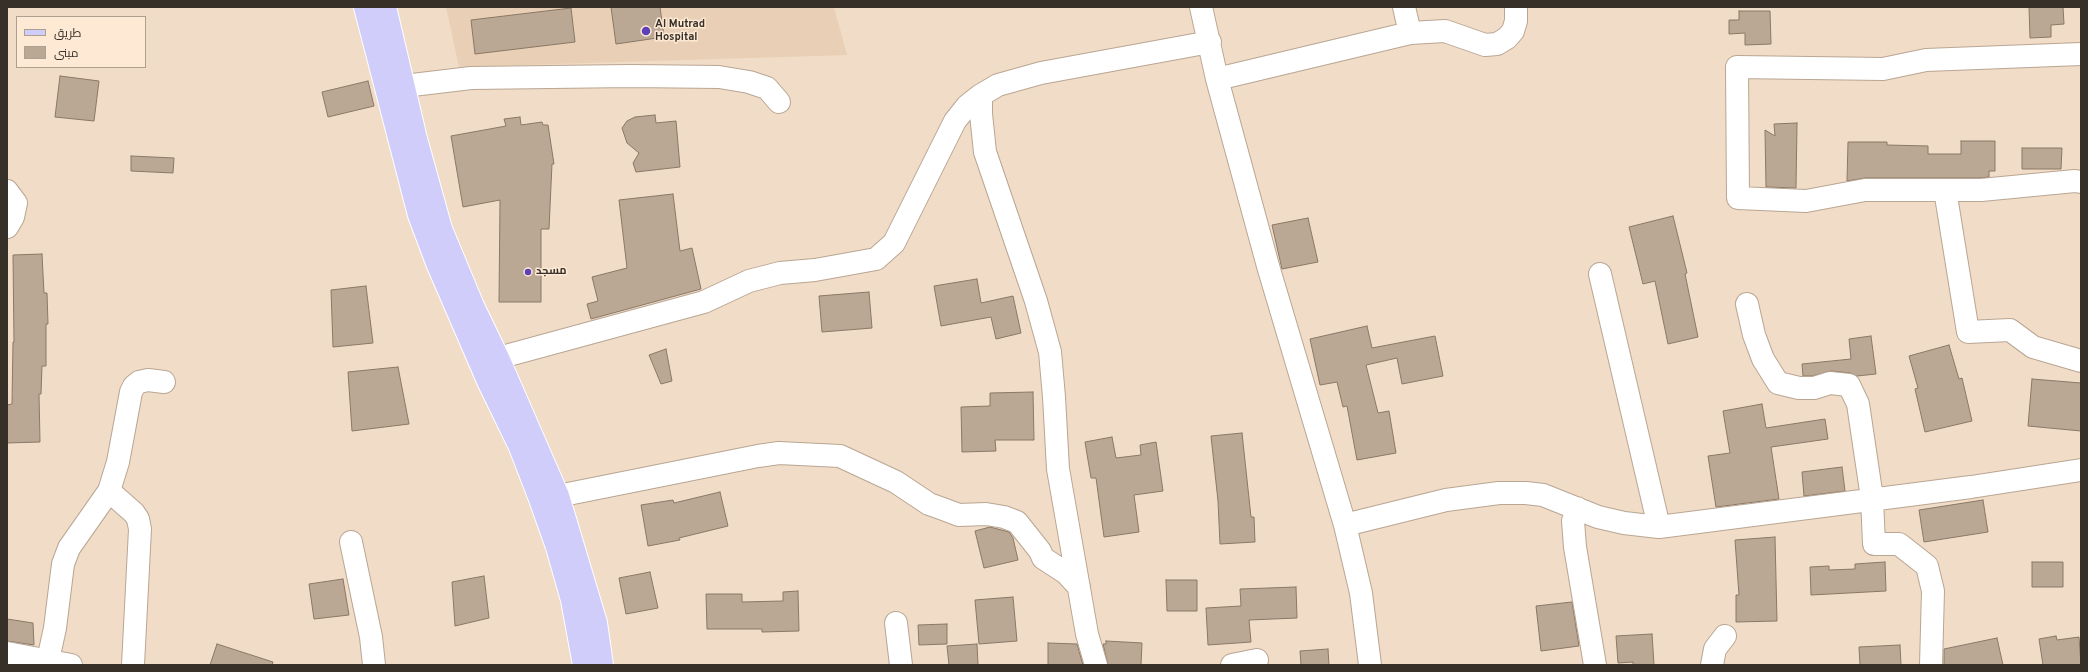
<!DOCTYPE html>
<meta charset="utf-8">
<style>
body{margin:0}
#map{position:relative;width:2088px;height:672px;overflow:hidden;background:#f0dcc7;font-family:Overpass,Cairo,sans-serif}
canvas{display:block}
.frame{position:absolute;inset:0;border:8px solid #373028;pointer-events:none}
.legend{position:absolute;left:16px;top:16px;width:130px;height:52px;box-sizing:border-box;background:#fde9d4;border:1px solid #ae9f8f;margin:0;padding:5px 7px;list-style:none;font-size:12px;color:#373028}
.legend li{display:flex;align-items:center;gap:8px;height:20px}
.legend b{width:20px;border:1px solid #ae9f8f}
</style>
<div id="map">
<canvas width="2088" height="672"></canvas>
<div class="frame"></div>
<ul class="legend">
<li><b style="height:5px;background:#d1cdfa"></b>طريق</li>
<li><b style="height:11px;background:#bba894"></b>مبنى</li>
</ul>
</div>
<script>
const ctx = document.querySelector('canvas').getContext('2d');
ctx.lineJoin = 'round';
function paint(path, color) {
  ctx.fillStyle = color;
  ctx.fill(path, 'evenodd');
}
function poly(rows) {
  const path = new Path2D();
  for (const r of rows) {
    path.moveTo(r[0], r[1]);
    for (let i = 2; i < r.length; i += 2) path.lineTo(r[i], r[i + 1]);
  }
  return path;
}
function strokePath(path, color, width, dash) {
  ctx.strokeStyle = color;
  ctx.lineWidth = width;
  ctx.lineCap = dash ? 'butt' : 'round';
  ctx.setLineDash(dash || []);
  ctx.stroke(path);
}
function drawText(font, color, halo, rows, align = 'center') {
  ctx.font = font + ' Overpass,Cairo,sans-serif';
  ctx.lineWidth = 3;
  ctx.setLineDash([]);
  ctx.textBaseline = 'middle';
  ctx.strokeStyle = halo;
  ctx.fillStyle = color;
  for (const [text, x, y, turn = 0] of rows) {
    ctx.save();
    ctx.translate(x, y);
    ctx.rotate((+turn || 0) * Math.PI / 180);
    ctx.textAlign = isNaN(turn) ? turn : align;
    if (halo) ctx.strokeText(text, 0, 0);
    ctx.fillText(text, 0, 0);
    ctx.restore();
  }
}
paint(poly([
 [446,7,834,7,847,55,459,67]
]), '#e9cfb5');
const building = poly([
 [611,7,660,7,664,37,616,44,611,7],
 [2029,7,2063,7,2064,24,2051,25,2051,37,2030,38,2029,7],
 [571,8,575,42,475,54,471,20,571,8],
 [1739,11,1770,11,1771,44,1745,45,1745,33,1729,34,1729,20,1739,20,1739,11],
 [60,76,99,81,94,121,55,117,60,76],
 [368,81,374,106,328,117,322,92,368,81],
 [655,115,656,123,676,121,680,167,636,172,633,163,639,153,627,143,622,128,627,121,635,117,655,115],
 [520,117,521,125,542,122,543,125,548,125,554,164,552,164,549,229,541,229,541,302,499,302,500,200,463,207,451,136,506,126,504,119,520,117],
 [1797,123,1796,188,1766,187,1765,130,1775,136,1774,124,1797,123],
 [1961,141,1995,141,1995,171,1989,171,1989,177,1980,178,1865,178,1847,181,1848,142,1887,142,1887,145,1928,146,1928,154,1961,154,1961,141],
 [2022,148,2062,148,2061,169,2022,169,2022,148],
 [131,156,174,158,173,173,131,171,131,156],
 [673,194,680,251,692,248,701,289,591,319,587,304,598,301,592,277,627,268,619,200,673,194],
 [1673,216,1687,273,1685,274,1698,337,1668,344,1655,281,1643,284,1629,227,1673,216],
 [1308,218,1318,262,1282,269,1272,225,1308,218],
 [42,254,44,293,47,293,48,324,46,324,46,366,42,366,41,394,39,394,40,442,7,443,7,405,12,404,13,342,14,342,13,255,42,254],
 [977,279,981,303,1013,296,1021,333,996,339,991,317,941,326,934,286,977,279],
 [366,286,373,343,333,347,331,290,366,286],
 [869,292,872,328,822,332,819,296,869,292],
 [1367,326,1372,348,1435,336,1443,376,1402,384,1397,358,1366,365,1378,413,1389,411,1396,453,1357,460,1347,406,1343,407,1337,382,1320,385,1310,339,1367,326],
 [1871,336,1876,374,1857,376,1850,373,1831,371,1812,376,1803,376,1802,364,1851,359,1849,339,1871,336],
 [1949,345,1959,379,1962,378,1972,421,1925,432,1915,389,1918,388,1909,356,1949,345],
 [666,349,672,381,661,384,649,355,666,349],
 [398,367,409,424,352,431,348,372,398,367],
 [2032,379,2081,383,2081,431,2028,426,2032,379],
 [1033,392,1034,440,995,440,996,451,962,452,961,407,990,406,990,393,1033,392],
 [1762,404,1766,428,1825,419,1828,439,1771,447,1779,499,1716,507,1708,456,1730,453,1723,411,1762,404],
 [1242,433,1251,517,1254,517,1255,542,1220,544,1218,501,1211,436,1242,433],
 [1112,437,1116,458,1141,455,1140,445,1156,442,1163,491,1134,495,1139,532,1104,537,1096,478,1091,478,1085,442,1112,437],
 [1842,467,1845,491,1804,496,1802,472,1842,467],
 [720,492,728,526,679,538,680,540,648,546,641,505,673,500,674,503,720,492],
 [1983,500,1988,532,1924,542,1919,510,1983,500],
 [990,527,1009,532,1013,538,1018,560,984,568,975,531,990,527],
 [1775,537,1777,621,1736,622,1736,595,1739,595,1735,540,1775,537],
 [1885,562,1886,591,1811,595,1810,567,1829,566,1829,570,1855,569,1855,564,1885,562],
 [2032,562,2063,562,2063,587,2032,587,2032,562],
 [650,572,658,608,626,614,619,578,650,572],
 [484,576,489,618,455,626,452,582,484,576],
 [343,579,349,615,314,619,309,584,343,579],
 [1166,580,1197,580,1197,611,1167,611,1166,580],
 [1296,587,1297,618,1249,620,1251,642,1208,645,1206,608,1241,606,1240,589,1296,587],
 [798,591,799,631,762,632,762,629,707,629,706,594,742,594,742,602,783,601,783,592,798,591],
 [1013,597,1017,641,979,644,975,600,1013,597],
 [1572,602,1579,646,1541,651,1536,606,1572,602],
 [7,619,33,623,34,645,7,641,7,619],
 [947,624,947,644,919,645,918,625,947,624],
 [1652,634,1654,665,1633,665,1633,662,1618,663,1616,636,1652,634],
 [2056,636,2057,640,2079,637,2081,665,2043,665,2039,639,2056,636],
 [1997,638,2003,665,1944,665,1944,649,1997,638],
 [1106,641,1142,643,1141,665,1108,665,1103,644,1106,644,1106,641],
 [1048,643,1077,644,1083,665,1048,665,1048,643],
 [217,644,273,662,272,665,210,665,217,644],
 [977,644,978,665,949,665,947,646,977,644],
 [1900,645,1901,665,1860,665,1859,647,1900,645],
 [1328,649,1329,665,1301,665,1300,651,1328,649]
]);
paint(building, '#bba894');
strokePath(building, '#8a7866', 1);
const minor = poly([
 [1201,7,1217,79,1268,266,1345,525,1361,593,1370,665],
 [1404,7,1410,33],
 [2081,54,1926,60,1883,69,1737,67,1738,198,1806,201,1865,190,1981,190,2075,181,2081,182],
 [1217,79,1410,33,1445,31,1485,45,1497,44,1507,38,1513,31,1516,21,1516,7],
 [404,86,471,78,631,76,719,77,749,82,767,88,779,102],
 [981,95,981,114,985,152,1036,301,1050,352,1054,397,1058,469,1087,634,1096,665],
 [1945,190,1968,332,2010,330,2033,347,2081,361],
 [7,191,16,203,13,217,7,227],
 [1600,274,1659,527],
 [1747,304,1754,335,1763,359,1778,383,1799,388,1814,388,1830,383,1849,385,1858,404,1872,498,1874,544,1899,544,1927,566,1933,591,1931,665],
 [498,358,704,302,749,281,780,273,815,270,876,259,894,243,955,121,967,106,981,95,998,85,1041,73,1210,42],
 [109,491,134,513,138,519,140,529,133,665],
 [558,496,758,456,779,453,840,456,896,482,929,504,943,509,959,515,986,514,1004,517,1017,522,1040,551,1043,558,1066,573,1079,587],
 [1577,508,1573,521,1575,547,1595,665],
 [1345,525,1446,500,1499,493,1526,493,1543,495,1598,517,1624,523,1659,527,1971,487,2081,470],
 [351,542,371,637,374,665],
 [896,623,901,665],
 [7,653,71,665],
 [48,660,55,628,63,564,69,548,109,491,118,462,131,392,134,386,139,382,148,380,164,382],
 [1232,665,1257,660],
 [1712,665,1715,649,1725,636]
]);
const major = poly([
 [365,7,419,215,437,263,488,381,520,447,540,499,557,547,572,600,584,665],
 [385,7,416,139,441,229,473,306,498,358,558,496,596,623,602,665]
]);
strokePath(minor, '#b9a693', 24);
strokePath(major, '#fff', 24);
strokePath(minor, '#fff', 22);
strokePath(major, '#d1cdfa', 22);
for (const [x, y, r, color] of [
 [646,31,5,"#5b40b8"],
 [528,272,4,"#5b40b8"]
]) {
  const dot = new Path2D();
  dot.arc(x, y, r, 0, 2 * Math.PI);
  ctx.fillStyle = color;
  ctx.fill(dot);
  strokePath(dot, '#fde9d4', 1.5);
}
drawText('bold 11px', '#373028', '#fde9d4', [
 ["Al Mutrad",655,25],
 ["Hospital",655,38],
 ["مسجد",536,272]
], 'left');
</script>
